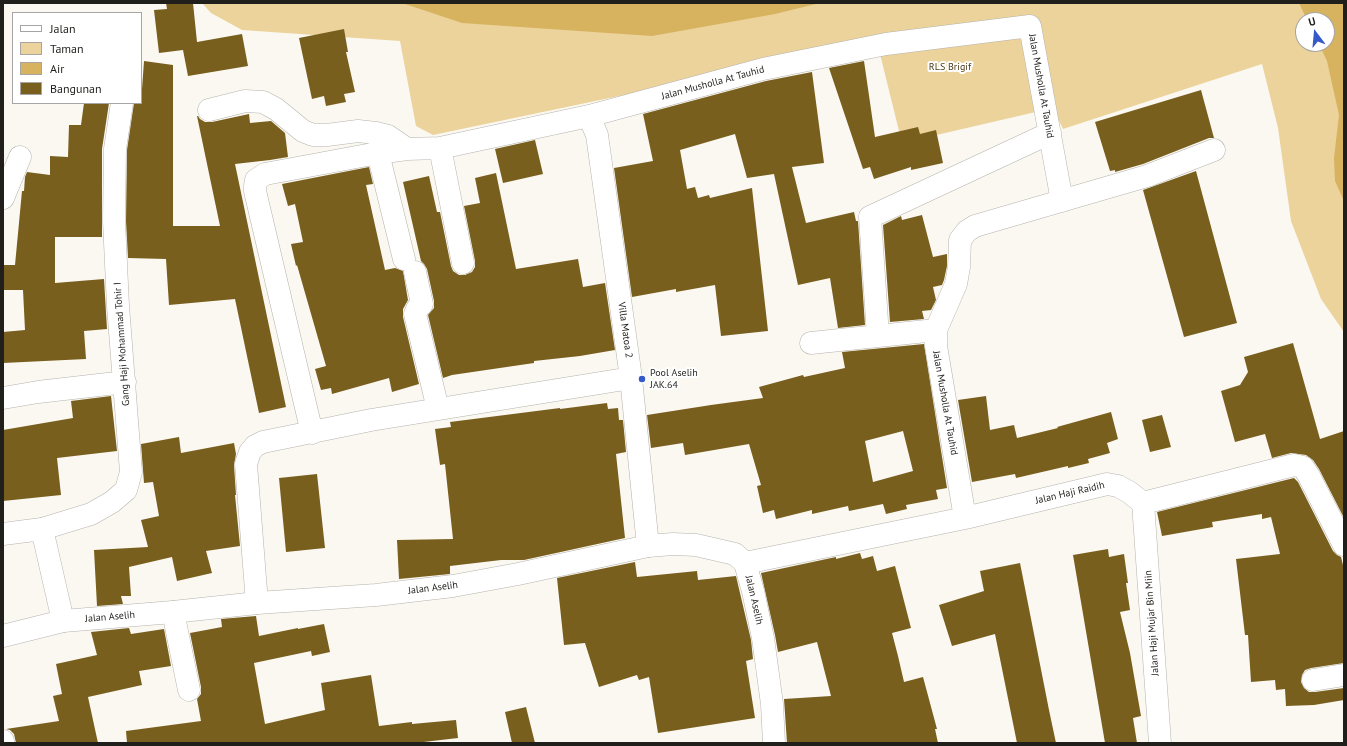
<!DOCTYPE html>
<style>
body{margin:0}
#map{position:relative;width:1347px;height:746px;overflow:hidden;background:#fbf8f2;font-family:"PT Sans",sans-serif}
canvas{display:block}
.frame{position:absolute;inset:0;border:4px solid #201f1c;pointer-events:none}
.legend{position:absolute;left:12px;top:12px;width:130px;height:92px;box-sizing:border-box;background:#fff;border:1px solid #a6a5a4;margin:0;padding:5px 7px;list-style:none;font-size:12px;color:#201f1c}
.legend li{display:flex;align-items:center;gap:8px;height:20px}
.legend b{width:20px;border:1px solid #a6a5a4}
.north{position:absolute;left:1295px;top:12px;width:40px;height:40px;box-sizing:border-box;background:#fff;border:1px solid #a6a5a4;border-radius:50%;rotate:344deg;font-size:11px;font-weight:700;line-height:16px;text-align:center;color:#201f1c}
.north::after{content:'';display:block;margin:auto;width:14px;height:18px;background:#3459ca;clip-path:polygon(50% 0,100% 100%,50% 72%,0 100%)}
</style>
<div id="map">
<canvas width="1347" height="746"></canvas>
<div class="frame"></div>
<ul class="legend">
<li><b style="height:5px;background:#fff"></b>Jalan</li>
<li><b style="height:11px;background:#ecd39c"></b>Taman</li>
<li><b style="height:11px;background:#d7b360"></b>Air</li>
<li><b style="height:11px;background:#795f1d"></b>Bangunan</li>
</ul>
<div class="north">U</div>
</div>
<script>
const ctx = document.querySelector('canvas').getContext('2d');
ctx.lineJoin = 'round';
function paint(path, color) {
  ctx.fillStyle = color;
  ctx.fill(path, 'evenodd');
}
function poly(rows) {
  const path = new Path2D();
  for (const r of rows) {
    path.moveTo(r[0], r[1]);
    for (let i = 2; i < r.length; i += 2) path.lineTo(r[i], r[i + 1]);
  }
  return path;
}
function strokePath(path, color, width, dash) {
  ctx.strokeStyle = color;
  ctx.lineWidth = width;
  ctx.lineCap = dash ? 'butt' : 'round';
  ctx.setLineDash(dash || []);
  ctx.stroke(path);
}
function drawText(font, color, halo, rows, align = 'center') {
  ctx.font = font + ' "PT Sans",sans-serif';
  ctx.lineWidth = 4;
  ctx.setLineDash([]);
  ctx.textBaseline = 'middle';
  ctx.strokeStyle = halo;
  ctx.fillStyle = color;
  for (const [text, x, y, turn = 0] of rows) {
    ctx.save();
    ctx.translate(x, y);
    ctx.rotate((+turn || 0) * Math.PI / 180);
    ctx.textAlign = isNaN(turn) ? turn : align;
    if (halo) ctx.strokeText(text, 0, 0);
    ctx.fillText(text, 0, 0);
    ctx.restore();
  }
}
paint(poly([
 [202,3,1344,3,1344,332,1321,299,1291,221,1278,128,1262,64,1063,129,1053,108,902,143,877,42,433,135,416,126,400,41,242,30,211,13],
 [1303,20,1327,20,1327,44,1303,44]
]), '#ecd39c');
paint(poly([
 [402,3,820,3,775,14,652,36,462,23],
 [1299,3,1344,3,1344,201,1335,181,1334,158,1339,115,1327,61,1319,44,1327,44,1327,20,1307,20]
]), '#d7b360');
paint(poly([
 [166,3,193,3,197,42,242,34,248,66,188,76,183,50,159,53,154,10,167,9],
 [344,29,348,52,346,52,355,92,344,94,346,102,326,106,324,96,312,99,299,38],
 [144,61,173,65,173,226,220,226,197,116,198,116,200,119,205,122,212,122,249,114,250,123,271,121,285,133,288,157,270,160,235,164,286,407,259,413,235,299,169,305,166,259,128,258,126,221,127,150,134,103,141,103],
 [864,61,875,137,918,127,920,134,936,130,943,163,911,170,911,167,874,179,870,167,863,169,829,68],
 [812,72,824,163,792,167,806,223,854,212,856,221,858,221,865,325,838,328,830,278,798,285,774,174,747,178,735,134,680,150,687,189,695,187,698,198,709,195,710,198,752,188,768,331,721,336,715,285,676,292,676,289,632,297,614,168,653,161,643,114,766,81],
 [1201,90,1214,138,1209,138,1143,164,1115,172,1115,170,1110,171,1095,122],
 [84,103,109,103,102,149,102,237,55,237,55,283,104,279,107,329,84,331,86,359,3,363,3,332,25,330,23,290,3,290,3,265,15,265,22,191,24,191,25,177,27,172,50,175,50,156,68,157,69,125,81,125],
 [535,140,543,174,503,183,495,149],
 [369,167,373,184,366,185,385,270,395,268,403,271,408,300,403,309,403,317,419,384,392,392,389,378,332,394,331,388,321,390,315,369,326,366,297,265,296,266,291,244,303,242,295,204,288,206,282,184],
 [1196,171,1237,323,1184,337,1143,190],
 [496,173,516,269,578,259,583,287,605,283,615,350,580,356,534,361,534,363,452,375,443,378,428,315,434,308,434,301,427,269,424,264,421,261,403,182,429,176,437,212,440,212,451,266,453,271,459,275,465,275,472,272,475,267,475,261,464,206,480,203,475,178],
 [922,215,933,257,947,254,947,266,944,280,942,285,933,287,936,300,931,310,922,311,924,319,890,322,883,225,901,216,902,220],
 [1293,343,1320,439,1344,431,1343,516,1319,469,1313,460,1306,455,1291,453,1272,458,1265,434,1235,442,1221,391,1240,385,1248,372,1244,357],
 [924,344,947,488,936,490,938,499,906,505,907,509,886,514,883,504,849,511,848,506,812,514,812,510,776,519,774,510,763,513,757,486,761,485,749,444,685,455,683,443,651,448,647,415,711,405,763,398,759,387,803,375,804,377,845,368,842,352],
 [903,431,913,471,873,482,865,441],
 [111,396,117,451,57,458,61,495,3,501,3,430,73,418,71,401],
 [986,396,990,430,1014,425,1017,438,1058,428,1057,427,1111,412,1118,439,1107,443,1110,453,1088,459,1089,463,1068,468,1068,466,1016,478,1015,474,972,482,958,400],
 [607,403,608,409,618,408,619,420,623,420,626,452,616,454,625,538,524,560,501,560,450,566,450,574,399,579,397,540,453,539,445,464,440,465,435,429,451,427,450,422,560,408,560,409],
 [1162,415,1171,447,1150,452,1142,420],
 [179,437,181,453,234,443,236,454,234,465,236,495,235,495,240,546,206,551,212,573,177,581,172,557,129,567,131,596,121,596,123,604,97,606,94,550,148,547,141,520,159,516,153,482,144,483,141,444],
 [317,474,325,548,286,552,279,478],
 [1294,478,1298,482,1333,551,1337,555,1341,557,1344,569,1344,663,1311,668,1305,670,1302,675,1301,682,1304,688,1309,692,1315,692,1344,688,1344,700,1314,705,1286,706,1285,689,1276,690,1275,680,1251,682,1248,635,1245,635,1236,559,1280,554,1271,517,1262,519,1262,514,1212,522,1213,527,1162,536,1157,512],
 [1108,549,1109,557,1124,554,1128,583,1126,583,1130,610,1120,612,1130,653,1141,716,1133,718,1137,743,1105,743,1073,555],
 [860,553,862,559,873,556,877,571,895,566,911,628,892,633,898,656,904,682,923,677,937,729,935,729,938,743,787,743,784,699,831,696,817,642,778,652,775,635,761,573,836,557,836,559],
 [635,562,637,577,697,571,698,580,736,576,751,640,753,659,746,661,755,718,658,733,649,677,639,680,637,675,599,687,585,643,564,645,557,578],
 [1020,563,1049,710,1056,743,1017,743,995,634,952,646,939,605,984,591,980,571],
 [256,616,259,636,298,628,298,629,324,624,330,652,312,656,311,651,254,663,265,724,325,710,321,683,371,675,379,726,412,722,412,724,456,720,458,738,415,743,127,743,126,731,201,721,197,699,201,694,201,687,190,633,222,627,221,619],
 [129,628,131,634,164,629,171,666,139,671,142,685,88,697,98,743,16,743,14,734,10,730,6,729,59,721,53,696,62,694,56,664,97,655,91,632],
 [526,707,535,743,512,743,505,712]
]), '#795f1d');
const minor = poly([
 [209,110,245,101,263,102,276,109,303,131,313,135,327,135,358,131,376,133,388,136,407,149],
 [589,116,597,135,631,378,648,546],
 [440,148,463,263],
 [378,153,404,259],
 [3,198,20,157],
 [415,272,422,304,417,309,415,314,438,409],
 [878,336,870,217,1050,133],
 [811,343,936,330],
 [3,398,38,392,125,382],
 [312,433,255,191,255,186,256,180,265,174,378,153,407,149,440,148,589,116,763,69,886,44,1030,26,1062,201],
 [1143,503,1160,743],
 [965,518,936,346,936,330,956,284,959,267,960,240,967,231,975,226,1147,176,1214,150],
 [42,529,91,514,112,502,126,490,131,472,118,306,114,221,115,149,122,103],
 [745,563,965,518,1107,484,1118,486,1129,492,1143,503,1294,465,1303,467,1309,476,1344,545],
 [257,603,246,464,250,452,255,446,263,442,371,420,631,378],
 [173,612,189,690],
 [3,636,63,621],
 [1313,680,1344,675],
 [3,741,3,743]
]);
const tertiary = poly([
 [3,534,42,529,63,621,173,612,257,603,376,595,453,586,518,574,648,546,673,544,696,545,735,554,745,563,753,591,763,638,772,704,774,743]
]);
strokePath(minor, '#b5b3ad', 23);
strokePath(tertiary, '#b5b3ad', 23);
strokePath(minor, '#fff', 22);
strokePath(tertiary, '#fff', 22);
for (const [x, y, r, color] of [
 [642,379,4,"#3459ca"]
]) {
  const dot = new Path2D();
  dot.arc(x, y, r, 0, 2 * Math.PI);
  ctx.fillStyle = color;
  ctx.fill(dot);
  strokePath(dot, '#fff', 1.5);
}
drawText('10px', '#4c3d19', '#fff', [
 ["RLS Brigif",950,67]
]);
drawText('10px', '#201f1c', '#fff', [
 ["Jalan Musholla At Tauhid",713,83,-15],
 ["Jalan Musholla At Tauhid",1041,86,80],
 ["Villa Matoa 2",625,330,82],
 ["Gang Haji Mohammad Tohir I",122,344,-94],
 ["Jalan Musholla At Tauhid",945,403,80],
 ["Jalan Haji Raidih",1070,493,-13],
 ["Jalan Aselih",433,588,-7],
 ["Jalan Aselih",754,600,77],
 ["Jalan Aselih",110,617,-5],
 ["Jalan Haji Mujar Bin Miin",1152,623,-94]
]);
drawText('10px', '#201f1c', '#fff', [
 ["Pool Aselih",650,373],
 ["JAK.64",650,385]
], 'left');
</script>
